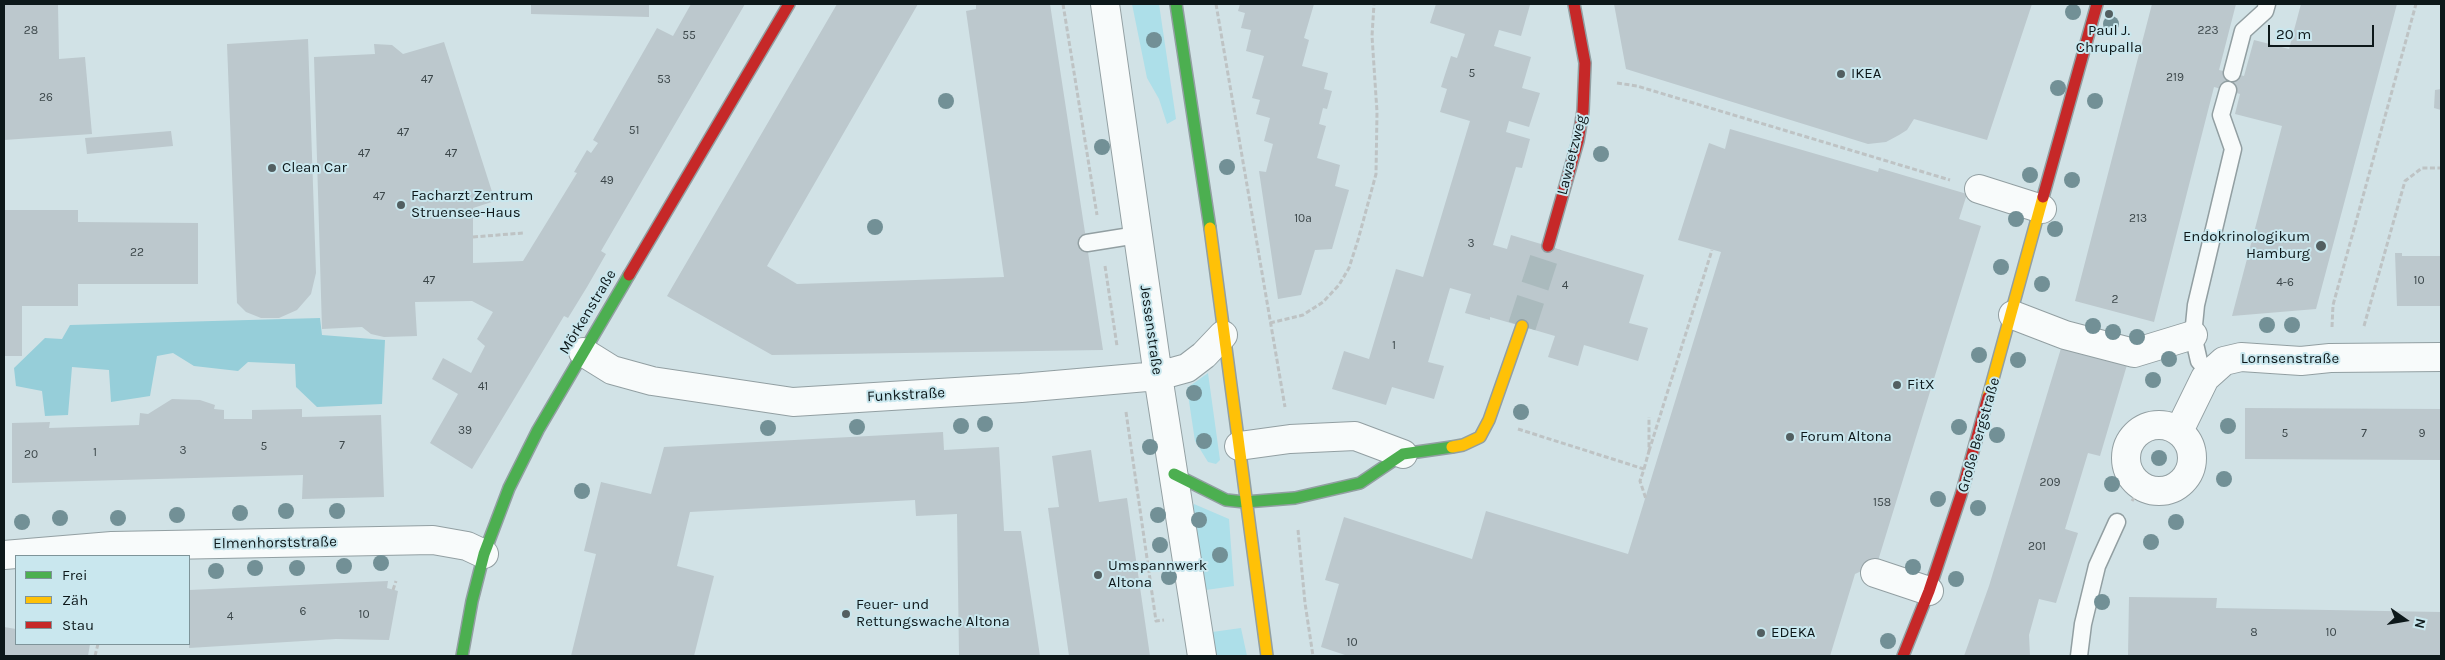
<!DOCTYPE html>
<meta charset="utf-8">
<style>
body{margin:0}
#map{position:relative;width:2445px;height:660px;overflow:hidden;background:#d1e2e6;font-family:Karla,sans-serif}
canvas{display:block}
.frame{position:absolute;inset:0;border:5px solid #0d181a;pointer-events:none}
.legend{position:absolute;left:15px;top:555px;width:175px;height:90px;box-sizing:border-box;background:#c9e7ee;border:1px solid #7e9499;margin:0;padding:6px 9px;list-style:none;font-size:15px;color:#0d181a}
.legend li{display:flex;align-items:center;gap:10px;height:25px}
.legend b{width:25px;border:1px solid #7e9499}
.north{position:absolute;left:2380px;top:595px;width:50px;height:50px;-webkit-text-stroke:4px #c9e7ee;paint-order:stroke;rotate:103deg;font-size:14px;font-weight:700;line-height:20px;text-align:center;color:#0d181a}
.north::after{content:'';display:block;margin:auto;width:18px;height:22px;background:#0d181a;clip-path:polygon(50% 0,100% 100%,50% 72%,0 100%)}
.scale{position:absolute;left:2268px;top:25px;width:106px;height:22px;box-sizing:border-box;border:2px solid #0d181a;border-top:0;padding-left:6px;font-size:15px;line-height:18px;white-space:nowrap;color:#0d181a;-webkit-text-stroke:4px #c9e7ee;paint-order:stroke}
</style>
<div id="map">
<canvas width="2445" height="660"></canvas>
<div class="frame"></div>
<ul class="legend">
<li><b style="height:6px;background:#4caf50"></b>Frei</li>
<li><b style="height:6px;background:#ffc107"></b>Zäh</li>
<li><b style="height:6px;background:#c62828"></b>Stau</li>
</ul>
<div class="north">N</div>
<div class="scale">20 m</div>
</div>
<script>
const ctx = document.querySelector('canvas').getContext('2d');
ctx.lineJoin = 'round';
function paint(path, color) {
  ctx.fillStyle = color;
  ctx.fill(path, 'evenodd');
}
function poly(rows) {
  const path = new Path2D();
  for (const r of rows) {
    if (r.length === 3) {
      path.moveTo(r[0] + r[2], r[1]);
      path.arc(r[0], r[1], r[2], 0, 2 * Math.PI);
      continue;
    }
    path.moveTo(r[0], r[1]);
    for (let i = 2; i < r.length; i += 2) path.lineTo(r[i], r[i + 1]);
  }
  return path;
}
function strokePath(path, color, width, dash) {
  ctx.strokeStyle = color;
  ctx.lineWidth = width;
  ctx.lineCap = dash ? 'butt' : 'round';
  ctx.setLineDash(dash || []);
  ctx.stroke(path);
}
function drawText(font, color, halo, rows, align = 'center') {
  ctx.font = font + ' Karla,sans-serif';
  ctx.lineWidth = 4;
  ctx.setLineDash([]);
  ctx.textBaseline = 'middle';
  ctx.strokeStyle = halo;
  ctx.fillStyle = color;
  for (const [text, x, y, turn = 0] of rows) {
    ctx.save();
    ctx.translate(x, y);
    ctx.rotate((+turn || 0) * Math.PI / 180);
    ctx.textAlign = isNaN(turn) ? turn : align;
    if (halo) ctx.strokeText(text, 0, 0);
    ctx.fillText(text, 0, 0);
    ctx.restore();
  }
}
paint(poly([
 [1132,4,1159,4,1176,119,1167,124,1159,99,1147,78],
 [1208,373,1220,460,1216,464,1208,462,1195,441,1187,388],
 [1194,504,1229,519,1234,586,1199,591,1189,515],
 [1241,628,1247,656,1210,656,1205,633]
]), '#addfe9');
paint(poly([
 [320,318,322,335,385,340,382,404,317,407,296,387,295,364,248,362,238,371,194,366,173,353,157,356,150,396,111,402,109,370,72,367,68,415,45,416,42,391,16,386,14,368,45,338,62,339,70,325]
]), '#96ced9');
paint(poly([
 [4,4,58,4,59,59,85,57,92,134,4,140],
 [531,4,649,4,649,17,531,14],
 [691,4,745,4,601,251,606,254,587,287,568,318,564,316,472,469,430,443,458,394,432,379,443,358,471,373,485,346,477,339,493,312,472,301,415,302,417,336,384,337,371,334,362,327,322,329,314,57,375,54,374,44,392,45,403,54,444,42,495,201,473,208,473,263,523,261,577,173,574,172,587,150,591,153,598,143,593,140,657,28,673,36],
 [837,4,918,4,767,266,797,284,1004,277,966,11,976,9,976,4,1050,4,1103,350,772,355,667,296],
 [1240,4,1314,4,1304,38,1309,40,1302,66,1328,73,1324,89,1332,91,1327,109,1323,108,1319,124,1326,126,1317,158,1340,165,1335,186,1349,190,1332,249,1315,250,1301,295,1278,299,1259,171,1266,172,1273,144,1264,141,1270,118,1256,114,1260,100,1252,98,1264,56,1246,51,1251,30,1241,28,1245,13,1238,11],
 [1436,4,1530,5,1521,36,1499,30,1494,46,1531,57,1522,88,1540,93,1529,127,1509,121,1506,132,1530,139,1522,168,1516,167,1493,245,1507,249,1511,235,1644,275,1629,323,1648,328,1638,361,1584,345,1578,366,1548,357,1555,336,1490,317,1490,320,1465,313,1471,294,1450,288,1428,362,1444,366,1434,399,1392,387,1386,405,1332,389,1344,351,1369,359,1396,269,1423,277,1470,121,1440,112,1447,89,1441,87,1451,56,1457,58,1465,34,1430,23],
 [1614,4,2032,4,1987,140,1914,119,1907,130,1899,135,1886,142,1868,144,1626,69],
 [2152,4,2236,4,2219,70,2244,76,2254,40,2289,49,2301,4,2397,4,2316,309,2232,316,2282,126,2235,114,2240,94,2214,87,2154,322,2075,301],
 [308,39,316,273,311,294,297,310,279,318,261,318,246,312,237,303,227,44],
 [2441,89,2441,110,2434,108,2435,90],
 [1730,129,1878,172,1879,168,1967,194,1959,219,1981,226,1877,564,1855,574,1830,656,1348,656,1321,647,1339,584,1325,580,1344,517,1472,559,1486,511,1628,554,1721,252,1678,240,1709,143,1725,149],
 [171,131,173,146,87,154,85,138],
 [4,210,78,210,78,222,198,223,198,284,78,284,78,306,22,306,22,356,4,356],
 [2395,253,2402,253,2402,256,2441,256,2441,306,2397,306],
 [2062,345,2127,365,2100,456,2088,453,2065,529,2078,533,2056,603,2039,599,2029,635,2030,656,1964,656,1989,586],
 [172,399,200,400,215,405,214,409,224,410,224,419,252,419,252,410,302,409,302,417,381,415,384,497,302,499,303,475,12,483,12,423,50,422,49,428,139,425,140,413,148,414],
 [2245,408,2441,409,2441,460,2245,459],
 [943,432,944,450,999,447,1004,531,1021,531,1040,656,959,656,957,514,916,516,915,500,690,512,677,566,714,576,694,656,571,656,596,554,584,551,601,482,651,494,664,447],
 [1091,450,1099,502,1127,498,1150,656,1069,656,1048,508,1059,507,1052,456],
 [388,581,387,588,398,591,389,640,336,639,189,648,189,590],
 [2129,597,2217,598,2216,608,2441,612,2441,656,2128,656],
 [4,627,16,629,16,644,90,644,88,656,4,656]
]), '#bcc8cd');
strokePath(poly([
 [1522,326,1548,246]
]), '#aababd', 28, [28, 14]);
const lane = poly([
 [2232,73,2243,31,2265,11,2267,4],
 [1087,243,1137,235],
 [2209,373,2199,361,2193,335,2196,305,2233,149,2221,115,2228,90],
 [2079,656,2083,624,2097,566,2117,522]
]);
const street = poly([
 [1105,4,1158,376,1202,656],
 [1979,189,2042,209],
 [2013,315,2065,335,2134,353,2193,335],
 [583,352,612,370,652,381,793,402,1021,388,1158,376,1187,368,1204,355,1223,335],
 [2159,458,33],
 [2179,431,2205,378,2224,361,2241,357,2301,361,2330,358,2441,357],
 [1239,446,1290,439,1355,436,1403,454],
 [4,555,112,546,433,540,467,546,484,554],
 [1875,573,1929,591]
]);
const fast = poly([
 [1176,4,1210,228],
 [1174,474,1226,500,1245,502,1295,498,1360,483,1403,454,1452,447],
 [462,656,472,601,484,554,509,488,538,430,629,275]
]);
const slow = poly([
 [1210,228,1267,656],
 [1988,397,2043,197],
 [1452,447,1463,445,1480,437,1489,420,1522,326]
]);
const jam = poly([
 [2043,197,2097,4],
 [1548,246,1578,141,1583,111,1585,63,1574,4],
 [629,275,789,4],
 [1903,656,1929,591,1961,495,1988,397]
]);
strokePath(lane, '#929fa2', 19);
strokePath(street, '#929fa2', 30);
strokePath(fast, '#929fa2', 14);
strokePath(slow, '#929fa2', 14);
strokePath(jam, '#929fa2', 14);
strokePath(poly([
 [1063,4,1097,215],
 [1216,4,1285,407],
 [1617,83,1637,86,1950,180],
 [473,237,523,233],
 [1105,266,1117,346],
 [1270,323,1303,315,1323,302,1339,285,1349,268,1358,240,1376,174,1377,112,1372,36,1374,4],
 [2364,326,2405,181,2422,168,2441,168],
 [2332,327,2333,305,2416,4],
 [1126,412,1156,621,1164,620],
 [1518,429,1644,469,1640,481,1646,499],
 [1649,451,1712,250],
 [1644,469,1649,451,1649,417],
 [2132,501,2142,486],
 [1298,530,1305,603,1313,656],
 [393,590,396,581],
 [95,656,98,644]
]), '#bec3c4', 3, [5, 2.5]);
strokePath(lane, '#f8fbfb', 16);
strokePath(street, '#f8fbfb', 28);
strokePath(fast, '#4caf50', 11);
strokePath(slow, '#ffc107', 11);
strokePath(jam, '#c62828', 11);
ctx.fillStyle = '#729096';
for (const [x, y] of [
 [2073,12],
 [2111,24],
 [1154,40],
 [2058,88],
 [946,101],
 [2095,101],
 [1102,147],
 [1601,154],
 [1227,167],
 [2030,175],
 [2072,180],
 [2016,219],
 [875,227],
 [2055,229],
 [2001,267],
 [2042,284],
 [2267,325],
 [2292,325],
 [2093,326],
 [2113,332],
 [2137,337],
 [1979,355],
 [2169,359],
 [2018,360],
 [2153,380],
 [1194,393],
 [1521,412],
 [985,424],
 [961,426],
 [2228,426],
 [857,427],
 [1959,427],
 [768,428],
 [1997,435],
 [1204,441],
 [1150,447],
 [2159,458],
 [2224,479],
 [2112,484],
 [582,491],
 [1938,499],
 [1978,508],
 [286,511],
 [337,511],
 [240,513],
 [177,515],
 [1158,515],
 [60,518],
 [118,518],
 [1199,520],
 [22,522],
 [2176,522],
 [2151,542],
 [1160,545],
 [1220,555],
 [381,563],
 [344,566],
 [1913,567],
 [255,568],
 [297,568],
 [216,571],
 [1169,577],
 [1956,579],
 [2102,602],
 [1888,641]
]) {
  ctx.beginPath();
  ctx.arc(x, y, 8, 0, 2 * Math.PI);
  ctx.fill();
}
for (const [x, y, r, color] of [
 [2109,14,5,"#525f61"],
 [1841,74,5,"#525f61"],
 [272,168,5,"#525f61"],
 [401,205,5,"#525f61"],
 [2321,246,6,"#525f61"],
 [1897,385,5,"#525f61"],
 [1790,437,5,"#525f61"],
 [1098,575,5,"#525f61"],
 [846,614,5,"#525f61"],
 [1761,633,5,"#525f61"]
]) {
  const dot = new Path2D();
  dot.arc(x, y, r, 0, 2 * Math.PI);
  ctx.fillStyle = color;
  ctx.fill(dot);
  strokePath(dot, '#c9e7ee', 2);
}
drawText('12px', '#3c474a', null, [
 ["28",31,31],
 ["223",2208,31],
 ["55",689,36],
 ["5",1472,74],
 ["219",2175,78],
 ["47",427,80],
 ["53",664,80],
 ["26",46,98],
 ["51",634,131],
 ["47",403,133],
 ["47",364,154],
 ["47",451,154],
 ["49",607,181],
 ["47",379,197],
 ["10a",1303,219],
 ["213",2138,219],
 ["3",1471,244],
 ["22",137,253],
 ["47",429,281],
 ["10",2419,281],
 ["4-6",2285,283],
 ["4",1565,286],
 ["2",2115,300],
 ["1",1394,346],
 ["41",483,387],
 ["39",465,431],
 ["5",2285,434],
 ["7",2364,434],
 ["9",2422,434],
 ["7",342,446],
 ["5",264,447],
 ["3",183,451],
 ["1",95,453],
 ["20",31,455],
 ["209",2050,483],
 ["158",1882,503],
 ["201",2037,547],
 ["6",303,612],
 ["10",364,615],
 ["4",230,617],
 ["8",2254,633],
 ["10",2331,633],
 ["10",1352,643]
]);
drawText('15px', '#0d181a', '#c9e7ee', [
 ["Paul J.",2109,31,"center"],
 ["Chrupalla",2109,48,"center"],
 ["IKEA",1851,74],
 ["Clean Car",282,168],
 ["Facharzt Zentrum",411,196],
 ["Struensee-Haus",411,213],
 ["Endokrinologikum",2310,237,"right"],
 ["Hamburg",2310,254,"right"],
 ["FitX",1907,385],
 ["Forum Altona",1800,437],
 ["Umspannwerk",1108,566],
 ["Altona",1108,583],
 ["Feuer- und",856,605],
 ["Rettungswache Altona",856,622],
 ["EDEKA",1771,633]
], 'left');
drawText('15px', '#0d181a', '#c9e7ee', [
 ["Lawaetzweg",1572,155,-76],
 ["Mörkenstraße",588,312,-59],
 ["Jessenstraße",1151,330,82],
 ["Lornsenstraße",2290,359],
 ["Funkstraße",906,395,-3],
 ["Große Bergstraße",1979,435,-74],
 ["Elmenhorststraße",275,543,-1]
]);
</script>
